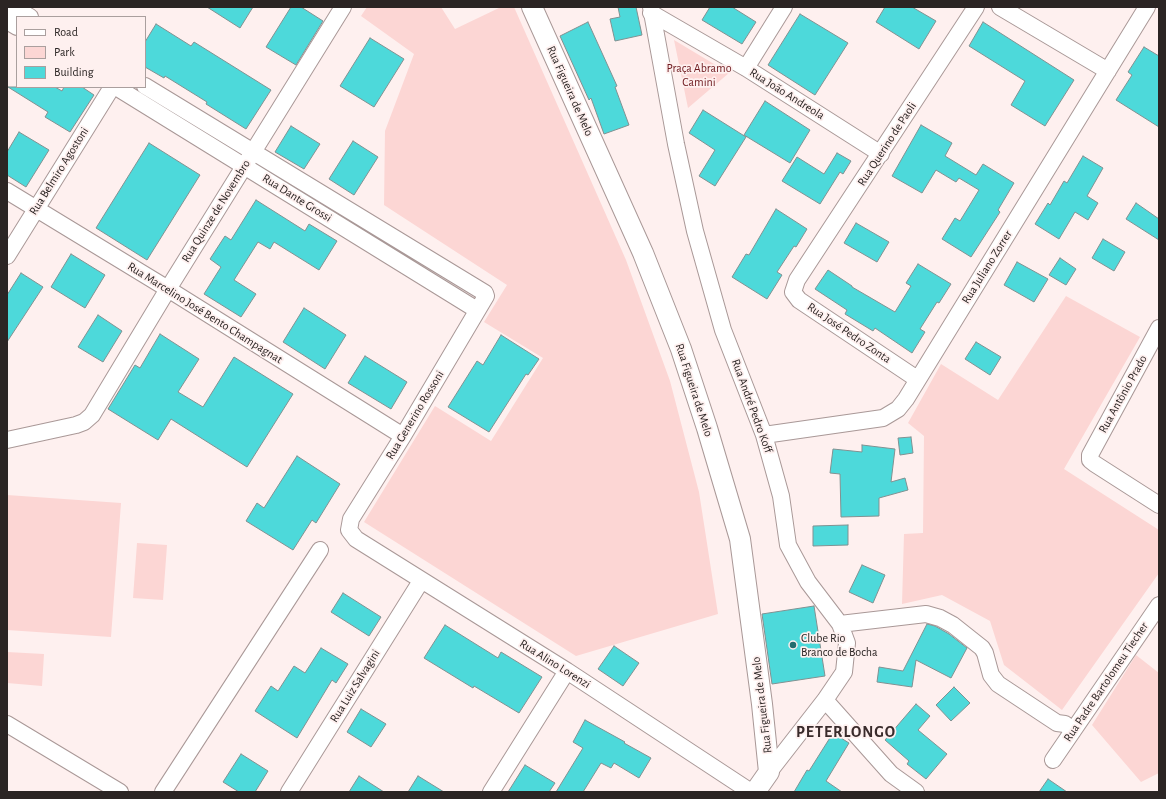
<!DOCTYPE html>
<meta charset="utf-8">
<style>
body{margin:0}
#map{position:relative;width:1166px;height:799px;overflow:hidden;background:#fef0ef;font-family:"Alegreya Sans",sans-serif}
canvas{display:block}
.frame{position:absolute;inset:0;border:8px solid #2b2524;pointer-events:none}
.legend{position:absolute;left:16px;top:16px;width:130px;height:72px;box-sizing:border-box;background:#fef0ef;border:1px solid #aa9f9e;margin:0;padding:5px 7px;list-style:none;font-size:12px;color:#2b2524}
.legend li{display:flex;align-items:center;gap:8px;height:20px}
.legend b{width:20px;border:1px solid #aa9f9e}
</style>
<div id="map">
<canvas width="1166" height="799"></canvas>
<div class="frame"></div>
<ul class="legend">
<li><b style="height:5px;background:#fff"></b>Road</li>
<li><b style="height:11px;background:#fcd6d4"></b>Park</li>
<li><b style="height:11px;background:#4dd9da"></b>Building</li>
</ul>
</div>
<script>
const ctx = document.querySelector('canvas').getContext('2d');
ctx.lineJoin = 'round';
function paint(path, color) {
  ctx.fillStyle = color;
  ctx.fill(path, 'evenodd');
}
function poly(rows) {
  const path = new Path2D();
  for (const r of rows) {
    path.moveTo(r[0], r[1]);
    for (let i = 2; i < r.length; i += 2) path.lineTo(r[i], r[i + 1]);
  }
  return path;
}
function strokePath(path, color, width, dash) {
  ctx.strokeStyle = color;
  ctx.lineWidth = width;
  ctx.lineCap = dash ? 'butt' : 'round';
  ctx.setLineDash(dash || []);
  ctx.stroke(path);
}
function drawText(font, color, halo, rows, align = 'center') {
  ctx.font = font + ' "Alegreya Sans",sans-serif';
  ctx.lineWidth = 3.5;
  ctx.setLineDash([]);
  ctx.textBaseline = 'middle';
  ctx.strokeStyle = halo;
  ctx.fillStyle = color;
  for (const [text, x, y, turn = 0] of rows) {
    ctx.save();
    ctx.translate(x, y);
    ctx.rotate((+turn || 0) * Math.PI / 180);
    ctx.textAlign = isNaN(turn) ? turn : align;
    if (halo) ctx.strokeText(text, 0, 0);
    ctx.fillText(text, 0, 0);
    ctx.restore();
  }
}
paint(poly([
 [367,7,441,7,455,29,501,7,514,7,626,260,670,381,699,492,718,614,576,656,364,522,435,406,491,441,543,358,484,322,507,285,384,205,385,131,414,54,361,16],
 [674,40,729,73,688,108],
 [1066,296,1140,337,1064,469,1159,530,1159,573,1062,710,1004,665,990,621,942,595,902,604,904,534,923,533,924,436,908,423,941,364,998,400],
 [7,495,121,503,111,637,7,630],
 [137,543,167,545,163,600,133,598],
 [7,652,44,654,42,686,7,683],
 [1136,655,1159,673,1159,773,1141,782,1092,725]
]), '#fcd6d4');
const building = poly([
 [207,7,253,7,240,28,207,7],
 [291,7,301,7,323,21,296,65,266,47,291,7],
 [618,7,636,7,642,35,615,41,610,19,620,17,618,7],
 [710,7,732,7,756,22,742,44,702,20,710,7],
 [885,7,912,7,936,21,919,49,876,22,885,7],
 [800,14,848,43,815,95,768,65,800,14],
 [588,22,617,86,615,87,629,125,604,134,591,98,589,100,560,36,588,22],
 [983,22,1074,80,1045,126,1011,105,1025,81,969,46,983,22],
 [156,24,191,46,194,42,271,90,246,129,206,104,207,102,165,76,164,78,145,67,145,42,156,24],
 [370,38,404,59,374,107,340,86,370,38],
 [1144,47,1159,56,1159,127,1116,100,1132,75,1128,72,1144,47],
 [8,87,55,87,62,91,64,87,82,87,94,95,70,132,45,117,48,112,8,87],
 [765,101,810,130,790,163,744,135,765,101],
 [703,110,746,137,715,186,699,176,715,150,689,133,703,110],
 [921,125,952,143,945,156,976,175,983,164,1014,183,998,210,1000,212,971,257,942,239,955,218,960,221,979,190,959,178,956,182,936,170,922,193,892,176,921,125],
 [291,126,320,144,304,169,275,152,291,126],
 [19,132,49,150,26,187,7,175,7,152,19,132],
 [353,141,378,157,354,195,329,179,353,141],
 [149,143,200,175,147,260,96,228,149,143],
 [837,153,851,161,843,174,840,172,820,204,782,181,797,157,824,174,837,153],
 [1083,156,1103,168,1087,196,1098,203,1088,220,1075,212,1059,239,1035,224,1048,203,1050,205,1064,181,1067,183,1083,156],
 [256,200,305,231,309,224,337,241,319,270,274,242,270,249,258,242,234,280,256,294,241,317,204,294,221,267,210,259,225,236,231,240,256,200],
 [1136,203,1159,219,1159,240,1126,219,1136,203],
 [776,209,807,229,796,247,794,246,777,272,782,275,767,299,732,277,746,254,749,255,776,209],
 [856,223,889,242,877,262,844,243,856,223],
 [1103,239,1125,252,1114,271,1092,258,1103,239],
 [71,254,105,275,85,308,51,287,71,254],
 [1060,258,1076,269,1066,285,1049,275,1060,258],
 [1017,262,1048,279,1034,302,1004,285,1017,262],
 [918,264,951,284,939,303,937,302,920,329,925,332,912,353,875,328,873,331,845,314,847,310,815,289,828,270,852,286,852,287,895,312,911,286,906,283,918,264],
 [21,273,43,287,7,342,7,295,21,273],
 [304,308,346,335,325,369,283,342,304,308],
 [98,315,122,331,103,362,78,347,98,315],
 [160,334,199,359,178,392,203,407,234,357,293,394,247,467,171,419,158,440,108,409,135,365,140,368,160,334],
 [501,335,539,359,528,375,526,374,489,432,448,407,477,361,483,365,501,335],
 [976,342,1001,357,990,375,965,359,976,342],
 [365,356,407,382,391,409,348,383,365,356],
 [911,437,913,453,900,455,898,438,911,437],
 [862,445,895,449,891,482,905,478,908,490,879,498,879,516,841,517,840,474,830,473,833,449,862,452,862,445],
 [297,456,340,484,316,523,312,520,293,550,246,521,257,503,264,508,297,456],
 [848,525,848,545,813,546,813,526,848,525],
 [862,565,885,575,873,603,849,592,862,565],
 [343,593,381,617,369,636,331,612,343,593],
 [814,606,825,676,772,684,762,614,814,606],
 [927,624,935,626,949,634,967,648,951,678,916,660,912,687,877,682,879,667,903,671,927,624],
 [445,625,498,658,501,652,542,677,519,713,474,686,473,688,424,658,445,625],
 [614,646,639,663,623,686,598,669,614,646],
 [321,648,348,664,336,683,332,680,297,738,255,711,271,686,278,691,294,666,305,673,321,648],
 [954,687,970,703,951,721,936,705,954,687],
 [916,704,930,716,918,730,947,754,926,779,907,764,909,761,885,740,916,704],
 [361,709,386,724,371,747,347,732,361,709],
 [585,720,625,742,624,743,651,758,639,778,614,763,611,768,601,763,583,792,556,792,583,748,573,742,585,720],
 [833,733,849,743,826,781,842,792,794,792,807,770,809,771,833,733],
 [241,754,268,771,255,792,239,792,223,782,241,754],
 [525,765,555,783,549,792,508,792,525,765],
 [359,776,384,792,349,792,359,776],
 [418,776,444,792,408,792,418,776],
 [1048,779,1067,792,1039,792,1048,779]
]);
paint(building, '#4dd9da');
strokePath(building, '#819191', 1);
const minor = poly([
 [13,7,30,17],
 [651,7,676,144,695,231,723,330,764,435,781,496,788,545,808,582,840,624,847,643,844,672,825,700,769,772],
 [1000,7,1108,71],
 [651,13,746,68,881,154],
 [7,21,17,27],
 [746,68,784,7],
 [145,86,485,293,486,296,403,436,351,519,349,530,356,539,567,671,751,792],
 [116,87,477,310],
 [7,191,168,289,403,436],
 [7,256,112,87],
 [1159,328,1090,455,1090,460,1095,464,1159,505],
 [917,379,799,300,793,292,797,280,976,7],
 [764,435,883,418,898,409,906,399,1147,7],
 [7,440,76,425,84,422,92,415,168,289,343,7],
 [840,624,926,614,940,618,953,625,982,648,985,653,991,675,998,684,1057,723,1065,724,1073,731],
 [825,700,891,774,916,792],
 [7,724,120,792],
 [1053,760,1159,605],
 [163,792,320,550],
 [289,792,421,581],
 [491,792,567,671]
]);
const major = poly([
 [532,7,643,253,681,349,707,428,740,539,762,704,769,772,755,792]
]);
strokePath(minor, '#a99897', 18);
strokePath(major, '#a99897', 22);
strokePath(minor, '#fff', 16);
strokePath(major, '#fff', 20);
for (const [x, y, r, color] of [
 [793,645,4,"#226d6e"]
]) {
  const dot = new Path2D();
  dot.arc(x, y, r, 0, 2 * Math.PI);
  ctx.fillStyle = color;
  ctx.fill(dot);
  strokePath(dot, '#fef0ef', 1.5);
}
drawText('12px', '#6e191e', '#fef0ef', [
 ["Praça Abramo",699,68],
 ["Camini",699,82]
]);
drawText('12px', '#2b2524', '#fef0ef', [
 ["Rua Figueira de Melo",570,91,66],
 ["Rua João Andreola",787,94,32],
 ["Rua Querino de Paoli",887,144,-57],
 ["Rua Belmiro Agostoni",59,171,-58],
 ["Rua Dante Grossi",297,198,32],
 ["Rua Quinze de Novembro",216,211,-58],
 ["Rua Juliano Zorrer",987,267,-58],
 ["Rua Marcelino José Bento Champagnat",205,313,32],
 ["Rua José Pedro Zonta",849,333,34],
 ["Rua Figueira de Melo",694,390,72],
 ["Rua Antônio Prado",1123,394,-61],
 ["Rua André Pedro Koff",752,406,70],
 ["Rua Generino Rossoni",415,415,-59],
 ["Rua Alino Lorenzi",555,664,32],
 ["Rua Padre Bartolomeu Tiecher",1106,682,-56],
 ["Rua Luiz Salvagini",355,686,-58],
 ["Rua Figueira de Melo",762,705,-97]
]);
drawText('12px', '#2b2524', '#fef0ef', [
 ["Clube Rio",801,638],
 ["Branco de Bocha",801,652]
], 'left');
ctx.letterSpacing = '1px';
drawText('bold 16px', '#392b2b', '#fef0ef', [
 ["PETERLONGO",846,732]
]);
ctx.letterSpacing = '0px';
</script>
